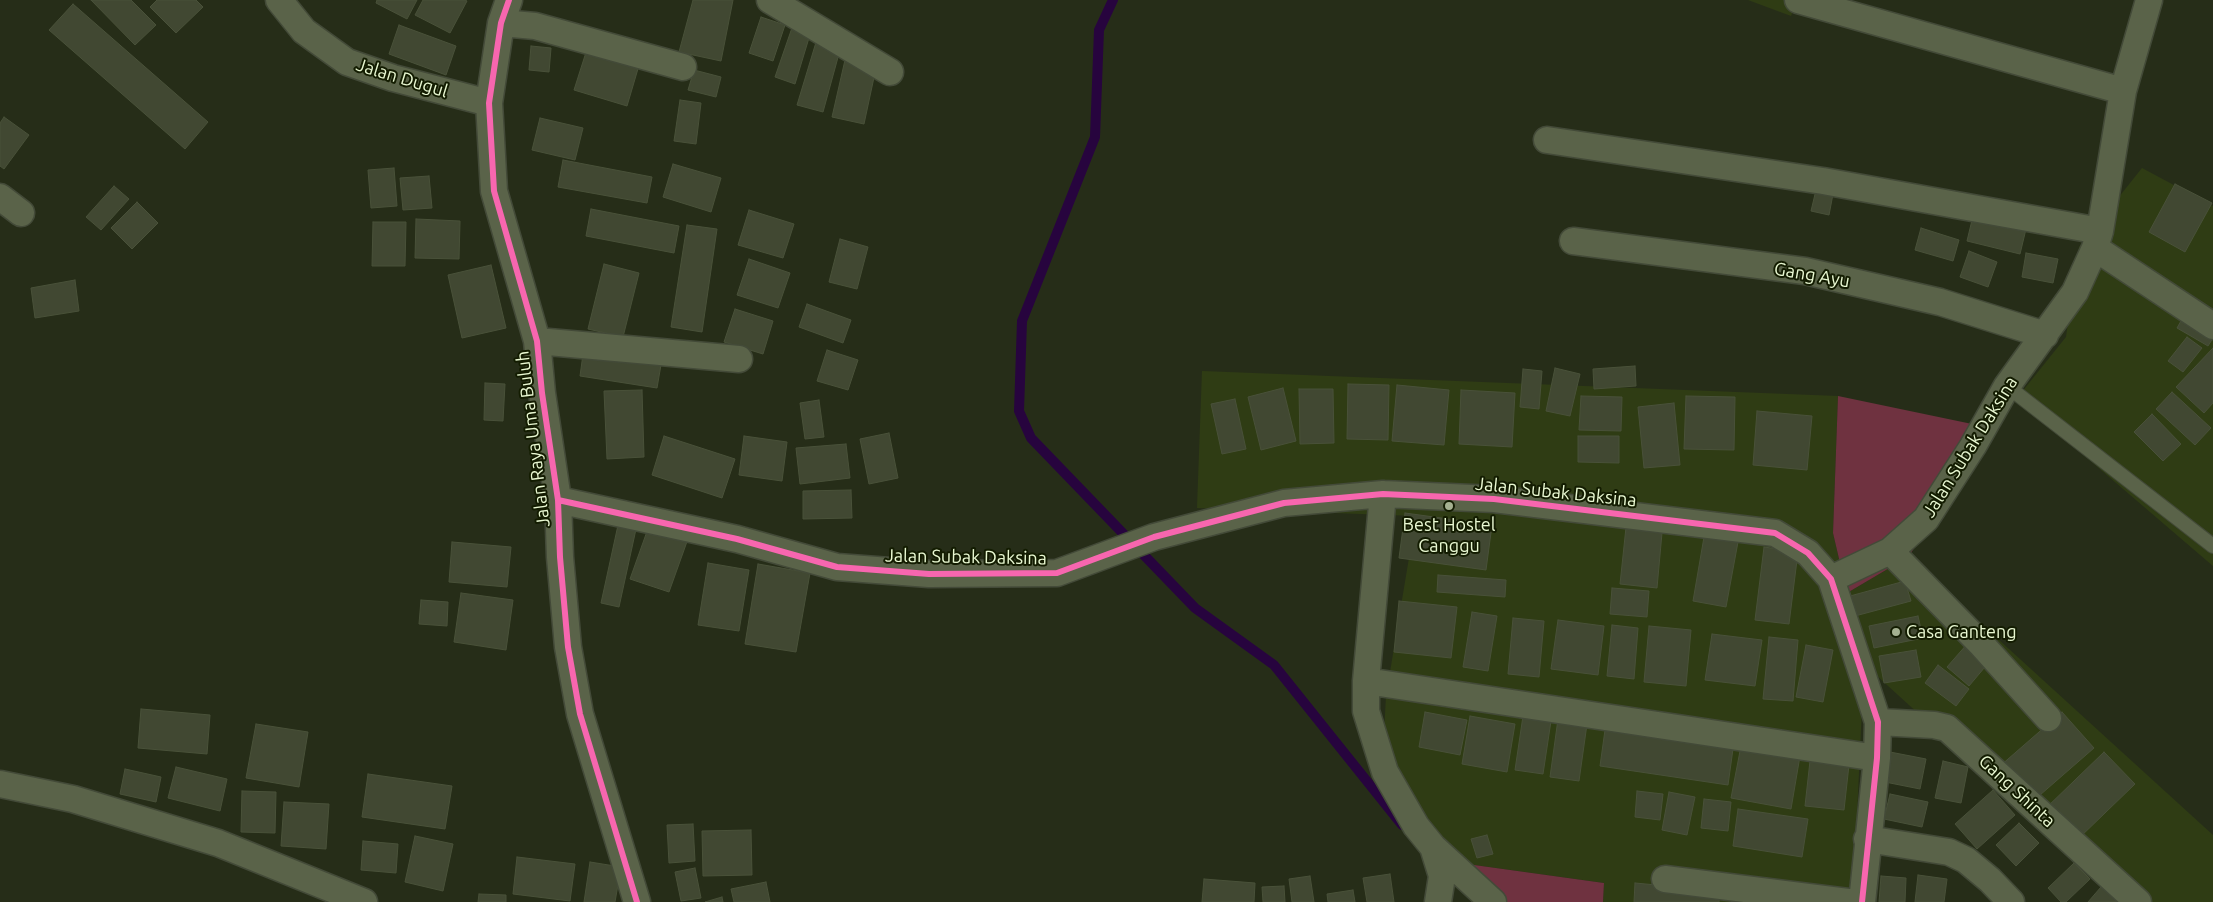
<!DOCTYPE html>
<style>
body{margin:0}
canvas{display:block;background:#262d18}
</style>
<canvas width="2213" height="902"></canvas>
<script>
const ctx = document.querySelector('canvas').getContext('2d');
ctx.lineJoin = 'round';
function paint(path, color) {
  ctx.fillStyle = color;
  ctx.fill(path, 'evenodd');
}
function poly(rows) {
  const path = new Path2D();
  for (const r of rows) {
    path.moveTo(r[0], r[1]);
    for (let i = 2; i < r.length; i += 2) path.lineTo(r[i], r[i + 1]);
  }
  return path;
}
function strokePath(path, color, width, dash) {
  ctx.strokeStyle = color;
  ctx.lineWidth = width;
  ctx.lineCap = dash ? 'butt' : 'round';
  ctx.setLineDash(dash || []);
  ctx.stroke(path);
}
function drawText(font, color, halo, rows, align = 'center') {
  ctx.font = font + ' Ubuntu,sans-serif';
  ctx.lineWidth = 4;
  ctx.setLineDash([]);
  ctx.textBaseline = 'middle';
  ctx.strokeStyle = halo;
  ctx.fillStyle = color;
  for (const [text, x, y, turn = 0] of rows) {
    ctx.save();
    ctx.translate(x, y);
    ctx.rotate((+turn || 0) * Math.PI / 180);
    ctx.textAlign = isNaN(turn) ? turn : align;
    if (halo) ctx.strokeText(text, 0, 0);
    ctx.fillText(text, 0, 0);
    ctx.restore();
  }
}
paint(poly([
 [1748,0,1797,0,1791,16],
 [2142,168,2213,206,2213,566,2017,398,2066,337,2079,247],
 [1202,371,1838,396,1833,533,1847,593,1908,557,2213,835,2213,902,2125,902,1864,664,1853,902,1603,902,1604,883,1467,864,1381,790,1386,696,1416,516,1197,508]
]), '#2f3c14');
paint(poly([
 [1838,396,1996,429,1908,557,1847,593,1833,533],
 [1467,864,1604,883,1603,902,1489,902]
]), '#6f3240');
strokePath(poly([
 [1113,0,1099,30,1095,137,1022,321,1019,411,1031,438,1195,608,1274,665,1402,825]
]), '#27043e', 10);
const building = poly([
 [91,0,131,0,156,25,135,45,91,0],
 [157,0,196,0,203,7,176,33,150,7,157,0],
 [377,0,417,0,407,19,376,3,377,0],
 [423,0,465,0,467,1,450,33,415,15,423,0],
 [693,0,733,0,721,61,679,52,693,0],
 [73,4,208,122,185,149,49,30,73,4],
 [761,17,785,25,773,61,749,53,761,17],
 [794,22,812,28,795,84,775,77,794,22],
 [399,25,456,46,446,75,389,54,399,25],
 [817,39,840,50,823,112,797,105,817,39],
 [531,46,551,48,549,72,529,70,531,46],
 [588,46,640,62,627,106,574,90,588,46],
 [845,60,876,68,864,124,832,117,845,60],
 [694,70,721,77,716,97,688,90,694,70],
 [680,100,701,103,696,144,674,141,680,100],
 [4,117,29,135,4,169,0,166,0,123,4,117],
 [540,118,583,128,575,160,532,150,540,118],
 [563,160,652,177,647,203,558,187,563,160],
 [673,164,721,178,711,212,663,197,673,164],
 [394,168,397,206,371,208,368,170,394,168],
 [429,176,432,208,403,210,400,178,429,176],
 [2175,184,2212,203,2185,252,2149,232,2175,184],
 [114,186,129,199,101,230,86,217,114,186],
 [1816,190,1833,194,1829,215,1811,211,1816,190],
 [137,202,158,223,132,249,111,228,137,202],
 [591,209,679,226,674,253,586,236,591,209],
 [749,210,794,224,783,258,738,245,749,210],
 [1973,216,2026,229,2020,254,1967,241,1973,216],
 [416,219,460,221,459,259,415,258,416,219],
 [373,222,406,222,405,266,372,266,373,222],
 [687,225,717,229,702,332,671,327,687,225],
 [1921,228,1959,240,1953,261,1915,250,1921,228],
 [840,239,868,247,857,289,829,282,840,239],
 [1969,251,1997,262,1988,287,1960,277,1969,251],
 [2026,253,2058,259,2053,283,2022,277,2026,253],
 [749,259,790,273,778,308,737,295,749,259],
 [604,264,639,273,623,337,588,329,604,264],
 [491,265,506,328,462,338,448,275,491,265],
 [75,280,79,311,35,318,31,288,75,280],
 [807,304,851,320,843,343,799,327,807,304],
 [735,309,773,321,763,354,724,342,735,309],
 [2186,312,2213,338,2208,346,2177,328,2186,312],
 [2187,337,2202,348,2183,372,2168,361,2187,337],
 [584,347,662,359,657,388,580,376,584,347],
 [2213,348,2213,403,2204,413,2176,387,2213,348],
 [827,350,858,360,848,390,817,381,827,350],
 [1635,366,1636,386,1594,389,1593,369,1635,366],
 [1555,368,1580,374,1570,416,1546,411,1555,368],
 [1523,369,1542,371,1539,409,1520,407,1523,369],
 [485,383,505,384,503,421,484,420,485,383],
 [1348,384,1389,385,1388,440,1347,439,1348,384],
 [1397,385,1449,390,1444,445,1392,441,1397,385],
 [1283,388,1296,441,1261,450,1248,397,1283,388],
 [1299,389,1333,389,1334,443,1300,444,1299,389],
 [642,390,644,457,607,459,604,391,642,390],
 [1461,390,1515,393,1512,447,1459,444,1461,390],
 [2172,392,2211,428,2195,445,2156,409,2172,392],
 [1581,396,1622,397,1621,431,1579,430,1581,396],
 [1686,396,1735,397,1734,450,1684,449,1686,396],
 [1235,399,1246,449,1222,454,1211,404,1235,399],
 [819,400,824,437,805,439,800,403,819,400],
 [1674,403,1680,465,1644,468,1638,407,1674,403],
 [1757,411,1812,416,1807,470,1753,465,1757,411],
 [2152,414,2181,444,2163,461,2134,432,2152,414],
 [889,433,898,478,869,484,860,439,889,433],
 [664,436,735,459,722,498,652,475,664,436],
 [744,436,787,442,782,481,739,475,744,436],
 [1578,436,1619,436,1619,463,1578,462,1578,436],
 [846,444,850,478,800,484,796,448,846,444],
 [851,490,852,518,803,519,803,491,851,490],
 [1405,513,1492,525,1486,570,1399,558,1405,513],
 [620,516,638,520,619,607,601,603,620,516],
 [1627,518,1663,522,1657,588,1620,584,1627,518],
 [650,523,689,536,669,592,630,579,650,523],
 [1704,537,1738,542,1726,607,1693,601,1704,537],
 [452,542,511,547,507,587,449,582,452,542],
 [1764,547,1798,552,1789,624,1755,620,1764,547],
 [708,563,749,570,739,631,698,625,708,563],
 [758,564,810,573,796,652,745,644,758,564],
 [1438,575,1506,580,1505,597,1437,592,1438,575],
 [1905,581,1911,601,1855,616,1850,596,1905,581],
 [1612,588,1649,591,1647,617,1610,614,1612,588],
 [461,593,513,600,506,650,454,642,461,593],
 [421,600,448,602,447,626,419,624,421,600],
 [1399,601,1457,607,1451,658,1394,652,1399,601],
 [1472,612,1497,616,1488,671,1463,667,1472,612],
 [1918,616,1923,638,1874,648,1869,626,1918,616],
 [1513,618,1544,621,1539,677,1508,674,1513,618],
 [1558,620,1604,626,1598,675,1551,669,1558,620],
 [1612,625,1638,628,1634,679,1607,676,1612,625],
 [1649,626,1691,630,1686,686,1644,682,1649,626],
 [1712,634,1762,640,1755,686,1705,680,1712,634],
 [1769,637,1798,640,1793,701,1763,699,1769,637],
 [1968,643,1990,661,1969,686,1947,667,1968,643],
 [1806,645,1833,650,1823,702,1796,697,1806,645],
 [1916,650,1921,677,1884,683,1879,656,1916,650],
 [1938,665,1969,689,1956,706,1925,683,1938,665],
 [141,709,210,715,207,754,138,748,141,709],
 [1425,712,1467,720,1460,755,1419,747,1425,712],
 [1559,712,1588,717,1579,781,1550,777,1559,712],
 [2062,712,2094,748,2032,802,2000,766,2062,712],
 [1470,716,1515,724,1507,772,1462,764,1470,716],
 [1523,716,1551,721,1543,774,1515,770,1523,716],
 [256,724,308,732,299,787,246,778,256,724],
 [1605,730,1733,749,1728,785,1600,766,1605,730],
 [1741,746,1800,756,1791,809,1731,798,1741,746],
 [1890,752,1926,759,1920,789,1885,782,1890,752],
 [2104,752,2135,784,2076,841,2045,809,2104,752],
 [1810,761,1849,765,1844,810,1805,806,1810,761],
 [1943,761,1968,767,1961,803,1935,798,1943,761],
 [176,767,227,779,220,811,168,798,176,767],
 [125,769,161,777,156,802,120,794,125,769],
 [368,774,452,786,445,829,362,817,368,774],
 [1993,790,2015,815,1977,849,1955,824,1993,790],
 [242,791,276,792,275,833,241,832,242,791],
 [1637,791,1663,794,1660,820,1635,817,1637,791],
 [1669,792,1695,797,1687,835,1662,830,1669,792],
 [1890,794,1928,802,1922,827,1884,819,1890,794],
 [1704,799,1731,802,1728,831,1701,828,1704,799],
 [284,802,329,804,326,849,281,846,284,802],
 [1738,809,1808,819,1802,857,1733,846,1738,809],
 [2019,823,2039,843,2016,866,1996,845,2019,823],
 [693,824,695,861,669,863,667,825,693,824],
 [751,830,752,875,703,876,702,831,751,830],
 [1487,835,1493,854,1477,858,1471,839,1487,835],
 [415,836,453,844,443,891,405,882,415,836],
 [363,841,398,844,396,873,361,870,363,841],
 [517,857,575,864,570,901,513,894,517,857],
 [590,862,621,867,615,902,584,902,590,862],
 [2074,863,2090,879,2066,902,2061,902,2048,888,2074,863],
 [695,868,701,898,681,901,675,872,695,868],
 [1390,874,1394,902,1367,902,1363,878,1390,874],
 [1918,875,1947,879,1944,902,1915,902,1918,875],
 [1310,876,1314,902,1292,902,1289,879,1310,876],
 [1881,876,1906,878,1905,902,1879,902,1881,876],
 [1204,879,1255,883,1254,902,1202,902,1204,879],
 [766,882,770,902,734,902,731,889,766,882],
 [1635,883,1720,891,1719,902,1634,902,1635,883],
 [1284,886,1285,902,1263,902,1262,887,1284,886],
 [2101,887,2120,902,2088,902,2101,887],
 [1353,890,1355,902,1328,902,1327,894,1353,890],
 [479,894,506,895,506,902,478,902,479,894],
 [722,897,723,902,705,902,722,897]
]);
paint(building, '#414832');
strokePath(building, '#495139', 1);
const lane = poly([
 [2007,386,2213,546]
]);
const street = poly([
 [279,0,304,31,347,62,393,78,489,103],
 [509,0,501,23,489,103,494,191,537,341,542,393,558,500,560,557,568,647,580,714,637,902],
 [770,0,890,72],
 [1798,0,2123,91],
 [501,23,535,26,683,67],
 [1547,140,1823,181,2100,231],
 [0,197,21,213],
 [1573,241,1805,271,1940,302,2045,335],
 [2095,248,2213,326],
 [537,341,739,359],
 [1383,494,1366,681,1366,711,1385,772,1416,826,1433,847,1493,902],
 [558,500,737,539,837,567,929,574,1057,573,1154,537,1284,503,1383,494,1494,499,1775,533,1808,553,1831,579,1878,722,1877,758,1862,902],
 [1890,551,1982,645,2048,718],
 [1831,579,1890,551,1926,519,1973,446,2007,386,2075,292,2095,248,2100,231,2123,91,2149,0],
 [1366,681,1877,758],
 [1878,722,1934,725,1947,728,2138,902],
 [0,784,73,799,218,843,364,902],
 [1867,839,1949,852,1966,860,1990,880,2011,902],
 [1433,847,1442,876,1438,902],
 [1665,879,1848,902]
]);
strokePath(lane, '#434a38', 16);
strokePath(street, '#434a38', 29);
strokePath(lane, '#5a6349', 14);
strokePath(street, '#5a6349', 26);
strokePath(poly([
 [509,0,501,23,489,103,494,191,537,341,542,393,558,500,560,557,568,647,580,714,637,902],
 [558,500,737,539,837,567,929,574,1057,573,1154,537,1284,503,1383,494,1494,499,1775,533,1808,553,1831,579,1878,722,1877,758,1862,902]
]), '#f766af', 6);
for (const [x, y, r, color] of [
 [1449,506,5,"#a5b191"],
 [1896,632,5,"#a5b191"]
]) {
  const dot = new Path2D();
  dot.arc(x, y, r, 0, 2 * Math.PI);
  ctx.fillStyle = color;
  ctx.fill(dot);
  strokePath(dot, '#131c01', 2);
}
drawText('18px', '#e9f8d2', '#131c01', [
 ["Jalan Dugul",402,78,17],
 ["Gang Ayu",1812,275,10],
 ["Jalan Raya Uma Buluh",533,439,-97],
 ["Jalan Subak Daksina",1970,447,-58],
 ["Jalan Subak Daksina",1556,492,6],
 ["Jalan Subak Daksina",966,557,1],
 ["Gang Shinta",2017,791,43]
]);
drawText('18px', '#e9f8d2', '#131c01', [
 ["Best Hostel",1449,525],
 ["Canggu",1449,546],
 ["Casa Ganteng",1906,632,"left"]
]);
</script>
